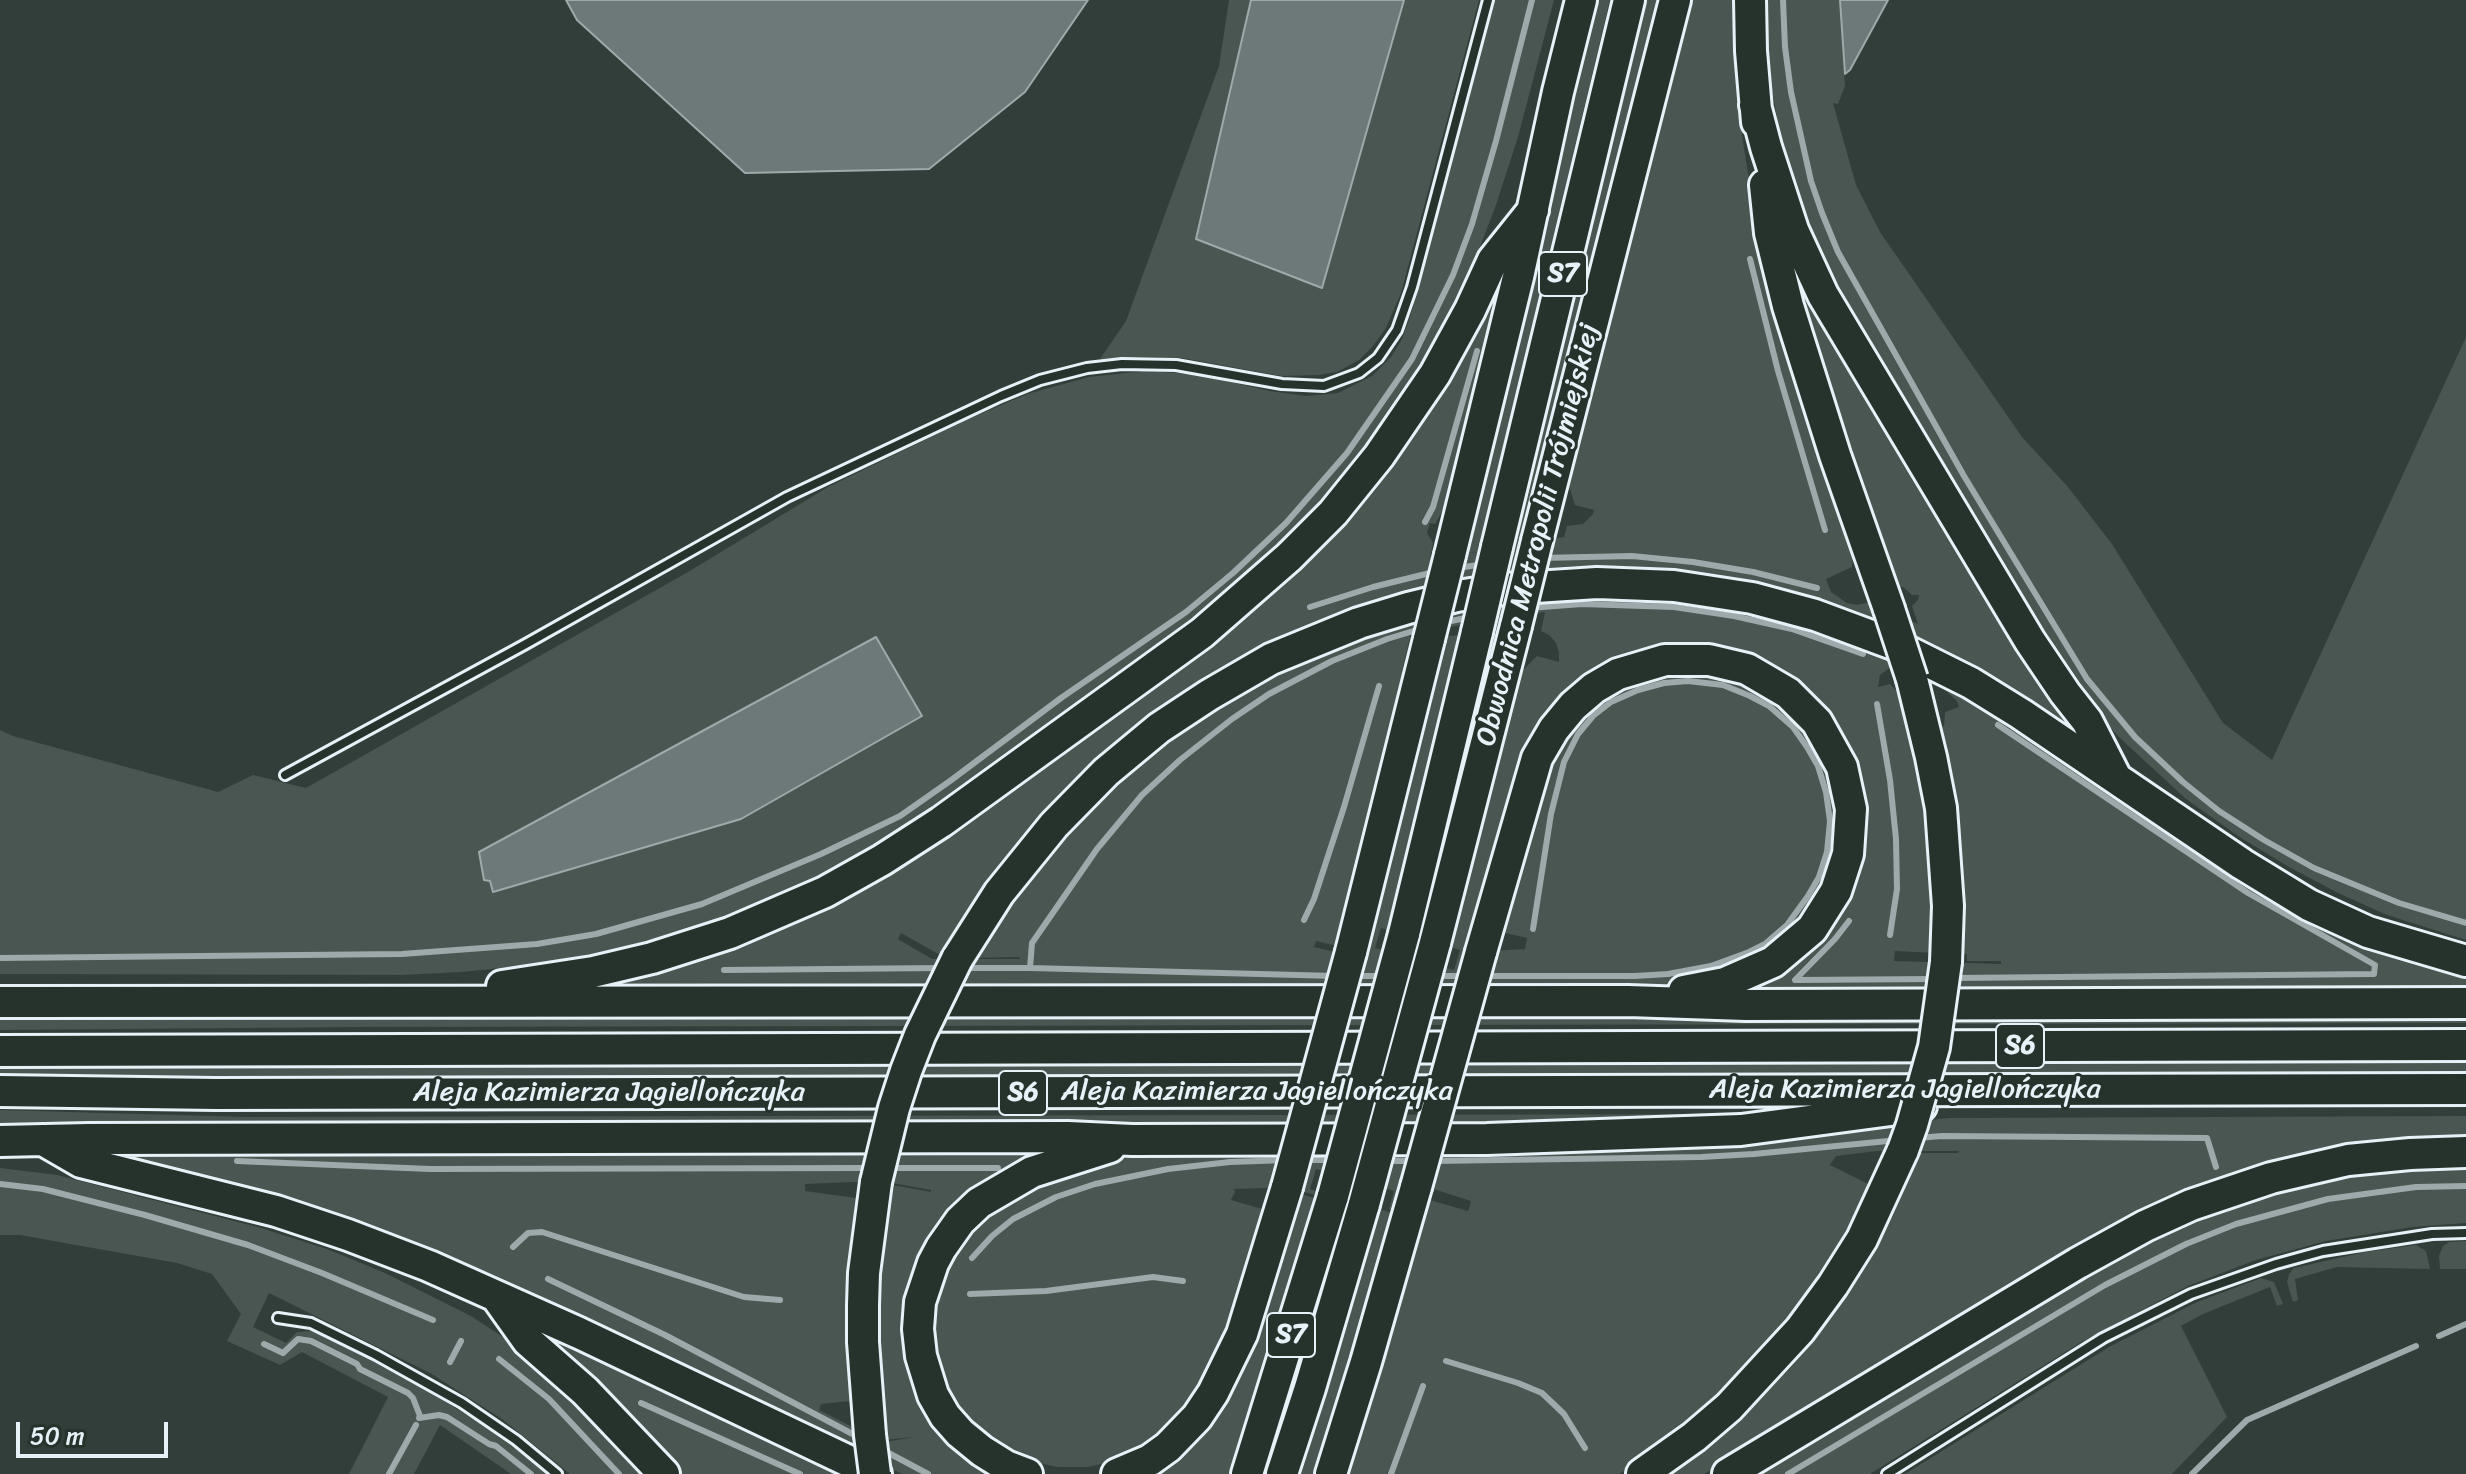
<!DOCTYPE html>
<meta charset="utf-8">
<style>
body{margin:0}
#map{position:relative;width:2466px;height:1474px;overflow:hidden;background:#323e39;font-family:Sriracha,sans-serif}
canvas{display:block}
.scale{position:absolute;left:16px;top:1422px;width:152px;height:36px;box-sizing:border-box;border:4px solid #e8f1f8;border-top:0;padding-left:10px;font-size:24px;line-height:28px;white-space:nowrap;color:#e8f1f8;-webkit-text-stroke:6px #26332d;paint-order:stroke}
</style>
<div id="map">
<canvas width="2466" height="1474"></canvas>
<div class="scale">50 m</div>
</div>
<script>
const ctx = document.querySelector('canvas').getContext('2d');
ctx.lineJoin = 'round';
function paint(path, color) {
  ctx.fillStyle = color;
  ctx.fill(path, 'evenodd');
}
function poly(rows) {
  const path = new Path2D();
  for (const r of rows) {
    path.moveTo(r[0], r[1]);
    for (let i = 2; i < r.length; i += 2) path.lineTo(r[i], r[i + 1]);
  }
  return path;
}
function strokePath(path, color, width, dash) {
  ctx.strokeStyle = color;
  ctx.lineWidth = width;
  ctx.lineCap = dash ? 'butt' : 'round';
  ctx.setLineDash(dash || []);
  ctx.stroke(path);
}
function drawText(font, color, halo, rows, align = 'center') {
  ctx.font = font + ' Sriracha,sans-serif';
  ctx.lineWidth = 6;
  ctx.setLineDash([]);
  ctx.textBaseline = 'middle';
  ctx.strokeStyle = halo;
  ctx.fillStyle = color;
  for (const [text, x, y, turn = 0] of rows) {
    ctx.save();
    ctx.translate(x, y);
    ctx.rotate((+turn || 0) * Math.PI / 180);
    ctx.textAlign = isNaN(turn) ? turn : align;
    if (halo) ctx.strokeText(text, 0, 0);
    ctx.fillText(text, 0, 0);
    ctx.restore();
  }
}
paint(poly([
 [1229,0,1479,0,1401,293,1386,328,1373,346,1359,360,1337,372,1319,375,1281,376,1182,358,1142,357,1100,359,1126,321,1219,66],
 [1494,0,1554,0,1518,137,1496,205,1475,260,1429,351,1388,416,1332,488,1295,528,1248,573,1145,656,989,768,897,831,819,876,724,918,632,946,540,964,462,972,402,975,0,974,0,730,13,736,218,792,253,775,306,788,688,572,828,487,966,420,1027,394,1089,377,1144,371,1196,374,1270,391,1306,396,1338,393,1372,376,1391,357,1402,339,1411,314],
 [1593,0,1610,0,1478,551,1511,546,1641,0,1662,0,1525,543,1564,537,1567,526,1583,524,1593,514,1594,510,1575,505,1569,486,1693,0,1732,0,1737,87,1743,142,1754,210,1766,265,1800,383,1858,550,1853,552,1852,567,1826,579,1831,592,1847,603,1857,605,1870,602,1918,624,1912,606,1918,600,1919,595,1912,595,1903,587,1900,587,1819,353,1797,273,1799,269,1802,271,1864,379,2025,645,2064,703,2087,730,2087,734,2082,734,1982,670,1913,634,1851,609,1793,591,1714,574,1622,566,1574,566,1494,573,1431,585,1340,612,1283,635,1202,679,1140,722,1115,742,1041,814,986,882,940,955,901,933,898,939,932,959,1020,959,1019,957,970,958,1010,895,1052,842,1095,797,1155,745,1193,717,1267,673,1357,634,1449,610,1517,599,1602,594,1674,598,1747,610,1822,630,1885,653,1956,688,1992,709,2206,855,2283,901,2360,938,2403,955,2466,973,2466,992,1747,992,1747,988,1781,972,1807,952,1830,926,1842,907,1855,878,1862,848,1864,820,1861,793,1854,765,1839,733,1818,704,1804,691,1772,668,1756,660,1720,650,1685,647,1649,651,1617,662,1602,670,1572,691,1546,719,1531,744,1520,769,1473,952,1525,949,1527,938,1497,931,1531,800,1547,758,1566,727,1589,703,1616,686,1662,670,1696,668,1717,671,1745,678,1771,691,1794,710,1813,732,1828,757,1835,771,1841,801,1843,835,1840,852,1830,883,1816,910,1799,931,1774,951,1732,971,1674,984,1638,987,594,989,596,983,666,967,733,945,801,916,867,882,950,831,1002,794,1216,637,1285,578,1316,549,1395,456,1447,378,1477,323,1505,264,1510,268,1449,509,1444,508,1435,524,1430,523,1427,533,1433,543,1430,558,1477,552,1457,554],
 [1545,612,1541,631,1549,635,1556,643,1559,652,1559,662,1537,656,1523,670,1473,845,1447,946,1460,950,1454,970,1375,948,1381,928,1392,931,1416,835,1458,635,1435,638,1365,922,1370,923,1363,951,1335,952,1314,947,1316,941,1341,947,1409,673,1402,671,1411,633],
 [1891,667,1945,690,1957,701,1959,707,1945,712,1944,726,1942,727,1961,838,1964,895,1963,954,1967,954,1967,961,2001,961,2001,964,1894,961,1895,951,1936,953,1936,886,1926,786,1904,692,1899,694,1890,684,1878,687,1880,675],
 [1765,0,1840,0,1845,86,1838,104,1833,103,1856,185,1880,232,2022,437,2068,487,2112,544,2223,723,2272,760,2466,337,2466,940,2387,915,2338,893,2289,867,2238,836,2186,799,2122,740,2095,712,2062,669,1819,262,1787,168,1780,134,1769,74],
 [1503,628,1424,940,1416,937,1489,630],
 [2466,1009,2466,1023,359,1027,0,1030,0,1013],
 [2466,1062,2466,1073,0,1077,0,1067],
 [0,1110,245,1117,1768,1114,1741,1123,0,1134],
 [2466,1116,2466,1138,2386,1143,2332,1151,2287,1162,2212,1185,2148,1212,2088,1244,1704,1474,1671,1474,1739,1420,1793,1365,1820,1332,1854,1285,1875,1248,1893,1216,1920,1153,1958,1153,1959,1151,1877,1151,1836,1156,1830,1165,1874,1187,1853,1228,1811,1295,1762,1356,1706,1411,1645,1458,1619,1474,1343,1474,1426,1199,1468,1211,1469,1209,1471,1201,1433,1189,1436,1177,1409,1177,1399,1212,1389,1209,1394,1191,1316,1169,1310,1189,1322,1193,1229,1474,1140,1474,1170,1456,1190,1437,1214,1409,1232,1377,1255,1318,1293,1192,1315,1198,1315,1195,1297,1190,1297,1187,1234,1189,1235,1192,1231,1200,1269,1211,1232,1330,1216,1364,1192,1405,1160,1437,1123,1459,1088,1467,1057,1467,1029,1461,1003,1450,981,1435,956,1408,939,1376,932,1346,932,1305,944,1268,960,1240,986,1214,1014,1195,1046,1179,1087,1166,1142,1155,1196,1151,1504,1149,1593,1145,1708,1143,1949,1118],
 [1067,1146,984,1189,911,1342,1004,1474,902,1474,578,1318,89,1149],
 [853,1182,892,1183,931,1190,931,1192,887,1184,875,1317,883,1440,914,1437,885,1442,886,1444,819,1410,821,1404,850,1401,846,1303,856,1198,805,1191,805,1184],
 [2466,1166,2466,1223,2412,1227,2326,1241,2256,1260,2188,1286,2083,1341,1870,1474,1759,1474,2099,1270,2140,1247,2190,1224,2273,1195,2329,1180,2387,1171],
 [0,1168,57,1175,261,1228,327,1249,385,1273,471,1316,518,1347,552,1374,649,1474,570,1474,502,1419,430,1373,269,1293,253,1327,286,1343,297,1332,313,1331,397,1372,491,1430,548,1474,511,1474,440,1425,414,1474,349,1474,388,1397,302,1352,280,1365,227,1341,241,1314,212,1274,177,1263,20,1235,0,1235],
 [1344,1199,1354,1201,1270,1474,1260,1474],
 [1376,1208,1402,1216,1324,1474,1301,1474,1327,1391],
 [2466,1241,2466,1269,2440,1269,2439,1256,2443,1246,2449,1242],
 [2416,1245,2426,1251,2430,1269,2337,1267,2295,1279,2298,1300,2293,1302,2287,1282,2289,1274,2294,1268,2365,1252],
 [2261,1278,2274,1282,2283,1304,2277,1306,2270,1287,2203,1314,2181,1326,2227,1417,2172,1474,1905,1474,2109,1347,2197,1302],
 [537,1330,835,1474,673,1474]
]), '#495651');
const water = poly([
 [566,0,1088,0,1025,92,929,169,745,173,577,20,566,0],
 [1251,0,1404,0,1322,288,1196,239,1251,0],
 [1840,0,1888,0,1850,70,1845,74,1840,0],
 [876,637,922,716,741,819,493,892,490,881,484,880,479,852,876,637]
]);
paint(water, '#6d7978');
strokePath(water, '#9ea9ab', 2);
strokePath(poly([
 [1783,0,1785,47,1791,92,1811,181,1822,213,1838,252,1964,476,2087,679,2135,737,2183,782,2219,811,2264,840,2314,868,2399,903,2466,923],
 [1750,259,1778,371,1825,530],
 [1425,522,1433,507,1477,351],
 [1540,558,1632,556,1693,562,1753,572,1817,588],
 [1457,568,1485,564],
 [1310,607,1373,587,1438,571],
 [1529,608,1582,604,1674,607,1734,616,1792,629,1863,654],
 [1442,623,1470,617],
 [1877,704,1890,780,1896,839,1897,889,1890,935],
 [1304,920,1314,899,1344,807,1379,686],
 [1849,921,1835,939,1795,980,1935,979],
 [0,958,402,954,537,944,596,934,702,904,821,854,900,816,950,781,1061,698,1186,612,1233,573,1286,523,1347,453,1412,359,1453,275,1472,224,1496,141,1532,0],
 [964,968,1030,968,1336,976],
 [1030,968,1032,943,1097,849,1142,795,1180,760,1232,719,1269,694,1332,661,1387,639,1420,629],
 [724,970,941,968],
 [1352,976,1384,976],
 [1436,976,1464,976],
 [1484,976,1635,976,1668,974,1711,966,1749,952,1765,944,1787,925,1808,896,1819,877,1827,852,1830,821,1826,792,1818,766,1807,747,1793,727,1769,706,1750,696,1723,685,1688,681,1664,683,1638,690,1611,702,1593,716,1578,734,1564,762,1551,814,1533,929],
 [1954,978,2374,974,2375,965,2248,893,1998,725],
 [1917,1138,1942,1136,2207,1138,2216,1167],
 [1302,1160,1335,1160],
 [237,1161,430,1169,871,1168],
 [1386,1161,1415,1161],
 [1434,1161,1701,1157,1754,1154,1898,1140],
 [890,1168,998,1168],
 [0,1184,43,1189,145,1215,248,1245,322,1273,433,1320],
 [513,1247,528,1233,542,1232,744,1297,780,1300],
 [972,1258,992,1236,1013,1219,1056,1197,1095,1184,1168,1169,1230,1162,1287,1160],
 [548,1279,665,1335,862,1439],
 [970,1294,1046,1291,1153,1277,1183,1281],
 [2439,1336,2466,1324],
 [264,1344,283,1353,298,1339,311,1341,357,1364,360,1369,408,1393,413,1398,420,1416],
 [499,1359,549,1399,619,1474],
 [1446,1361,1518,1383,1542,1393,1564,1414,1585,1448],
 [450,1362,461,1341],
 [641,1403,800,1474],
 [419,1418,439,1415,447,1417,489,1444,496,1446,531,1474],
 [883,1450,928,1474],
 [389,1474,416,1425],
 [1391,1474,1423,1386],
 [1788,1474,2105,1285,2186,1244,2236,1224,2328,1199,2416,1187,2466,1186],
 [2192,1474,2247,1420,2416,1346]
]), '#9ea9ab', 6);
const lane = poly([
 [285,775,524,645,787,497,1001,396,1040,380,1087,368,1122,364,1176,365,1282,384,1324,386,1359,373,1378,358,1397,330,1412,287,1488,0],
 [278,1318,311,1323,376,1355,462,1403,516,1440,557,1474],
 [1887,1474,2103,1338,2191,1294,2276,1264,2323,1251,2432,1234,2466,1233]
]);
const highway = poly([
 [1750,0,1751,51,1757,122],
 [1755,105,1766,147,1793,230,1823,295,2030,641,2065,693,2087,721,2115,776],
 [1765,185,1770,233,1788,306,1835,455,1889,609],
 [1537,541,1675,0],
 [1497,547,1629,0],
 [1450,555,1518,277,1558,92,1581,0],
 [1912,679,1931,757,1941,808,1948,906,1946,962],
 [1404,934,1477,632],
 [1435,943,1516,626],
 [1351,952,1429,639],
 [1481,952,1537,758,1554,729,1573,706,1594,688,1618,674,1665,660,1709,660,1747,669,1788,693,1817,722,1842,767,1851,809,1848,854,1836,891,1812,929,1773,962,1725,983,1684,991],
 [957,959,999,893,1054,825,1106,772,1159,728,1209,695,1271,659,1359,623,1408,608,1457,596,1504,589,1597,583,1674,586,1752,598,1815,615,1893,644,1971,683,2021,714,2242,864,2309,905,2368,932,2466,961],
 [502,986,593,972,652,958,730,933,825,892,882,860,941,822,1202,633,1289,557,1333,513,1379,456,1435,374,1470,310,1493,260,1533,210],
 [0,1002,1628,1001,1746,1005,2466,1003],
 [0,1051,2466,1045],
 [0,1091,216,1094,2466,1089],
 [43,1140,81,1162,276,1211,348,1235,429,1266,579,1333,876,1474],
 [0,1141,89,1139,1068,1137,1132,1140,1487,1139,1741,1130,1921,1106],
 [496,1296,528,1341,585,1391,664,1474],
 [870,1435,863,1342,863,1305,864,1273,876,1182],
 [1027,1474,1006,1466,982,1451,960,1433,945,1416,933,1395,921,1356,918,1329,920,1302,933,1263,941,1248,960,1221,979,1203,1032,1172,1110,1147],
 [1117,1474,1150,1460,1168,1447,1197,1417,1213,1393,1242,1334,1287,1187],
 [1247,1474,1333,1196],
 [1282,1474,1310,1388,1364,1204],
 [1331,1474,1366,1362,1416,1187],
 [1642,1474,1694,1437,1729,1407,1800,1330,1833,1285,1862,1239,1903,1150],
 [1728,1474,2078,1263,2145,1226,2191,1205,2271,1178,2348,1160,2410,1154,2466,1152]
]);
strokePath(lane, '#e8f1f8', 14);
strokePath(highway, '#e8f1f8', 36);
strokePath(lane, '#26332d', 8);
strokePath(highway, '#26332d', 30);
const highwayBridge = poly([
 [1889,609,1912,679],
 [1516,626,1537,541],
 [1477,632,1497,547],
 [1429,639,1450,555],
 [1903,1150,1912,1125,1934,1047,1946,962],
 [876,1182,894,1108,906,1071,920,1035,957,959],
 [1287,1187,1351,952],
 [1416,1187,1481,952],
 [1333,1196,1404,934],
 [1364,1204,1435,943],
 [870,1435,875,1474]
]);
strokePath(highwayBridge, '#e8f1f8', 36, []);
strokePath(highwayBridge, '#26332d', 30);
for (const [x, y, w] of [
 [1563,274,48],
 [2020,1046,48],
 [1023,1093,48],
 [1291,1335,48]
]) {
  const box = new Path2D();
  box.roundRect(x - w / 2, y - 22, w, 44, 6);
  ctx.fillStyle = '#26332d';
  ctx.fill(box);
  strokePath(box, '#e8f1f8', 2);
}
drawText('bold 26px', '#e8f1f8', null, [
 ["S7",1563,274],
 ["S6",2020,1046],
 ["S6",1023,1093],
 ["S7",1291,1335]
]);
drawText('28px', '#e8f1f8', '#26332d', [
 ["Obwodnica Metropolii Trójmiejskiej",1539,535,-76],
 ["Aleja Kazimierza Jagiellończyka",1905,1090],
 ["Aleja Kazimierza Jagiellończyka",1257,1092],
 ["Aleja Kazimierza Jagiellończyka",609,1093]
]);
</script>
